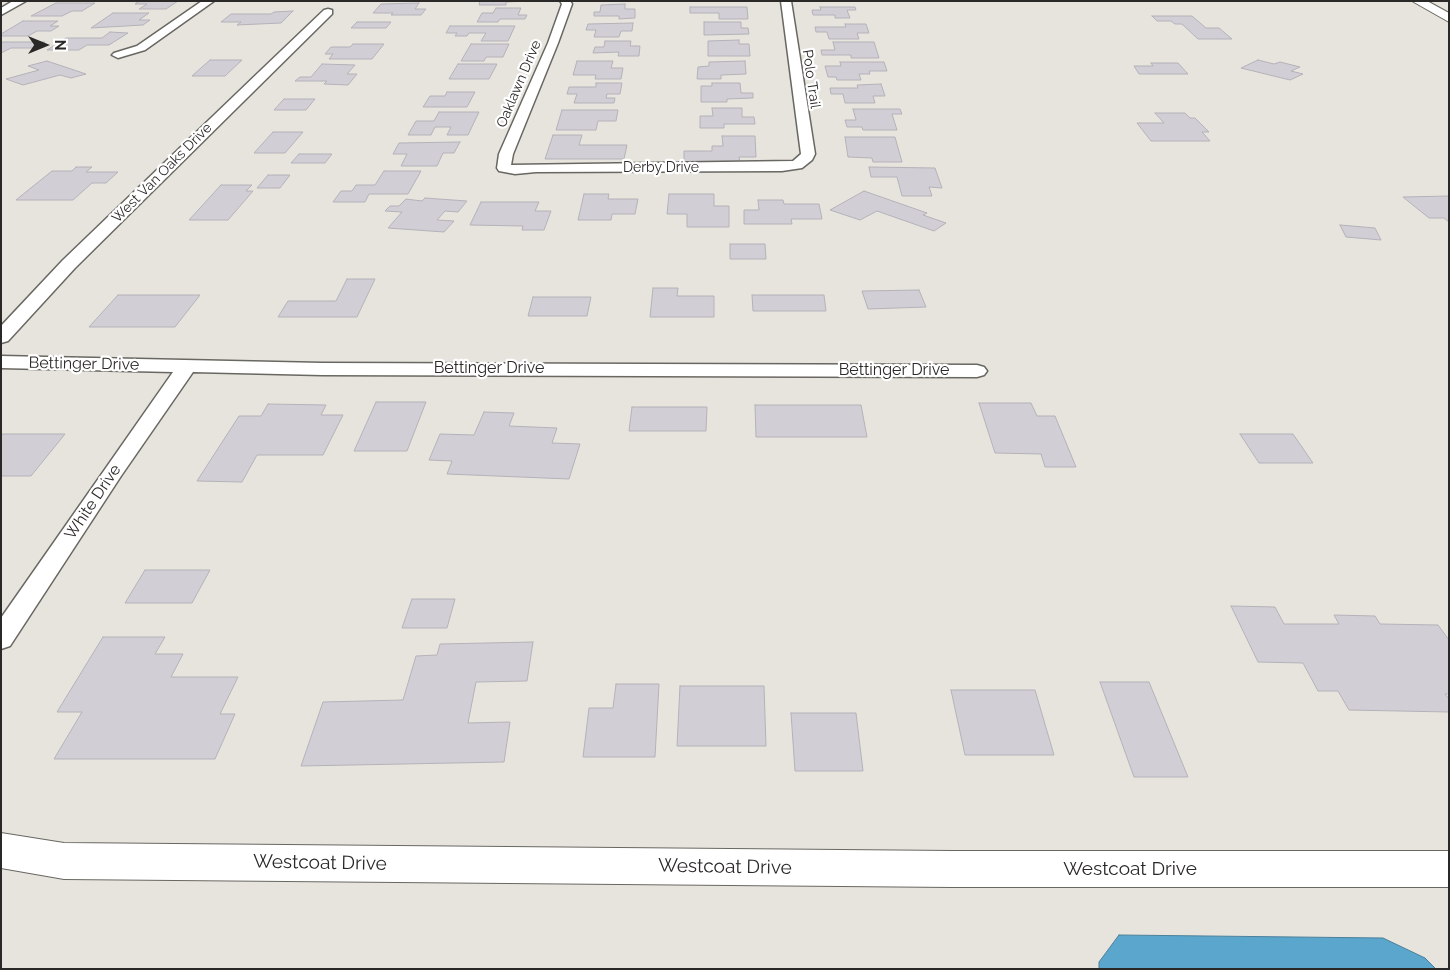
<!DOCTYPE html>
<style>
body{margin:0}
#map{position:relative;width:1450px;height:970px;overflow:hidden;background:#e7e4de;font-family:Raleway,sans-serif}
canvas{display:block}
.frame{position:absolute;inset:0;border:2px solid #2a2927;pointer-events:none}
.north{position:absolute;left:20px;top:20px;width:50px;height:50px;-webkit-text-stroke:4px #fff;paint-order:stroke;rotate:90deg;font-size:14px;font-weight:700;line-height:20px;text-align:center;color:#2a2927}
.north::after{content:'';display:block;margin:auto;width:18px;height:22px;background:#2a2927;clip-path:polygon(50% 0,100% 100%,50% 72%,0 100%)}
</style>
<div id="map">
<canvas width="1450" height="970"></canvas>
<div class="frame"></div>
<div class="north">N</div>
</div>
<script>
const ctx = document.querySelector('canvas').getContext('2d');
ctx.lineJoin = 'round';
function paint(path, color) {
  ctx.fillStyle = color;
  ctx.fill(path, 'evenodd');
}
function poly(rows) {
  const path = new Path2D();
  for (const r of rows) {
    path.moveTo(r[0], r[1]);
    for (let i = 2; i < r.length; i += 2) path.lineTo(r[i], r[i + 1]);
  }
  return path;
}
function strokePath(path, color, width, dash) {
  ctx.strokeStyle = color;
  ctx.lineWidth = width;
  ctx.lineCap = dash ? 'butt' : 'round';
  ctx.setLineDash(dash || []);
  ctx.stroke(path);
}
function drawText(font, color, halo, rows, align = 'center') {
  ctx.font = font + ' Raleway,sans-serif';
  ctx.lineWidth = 4.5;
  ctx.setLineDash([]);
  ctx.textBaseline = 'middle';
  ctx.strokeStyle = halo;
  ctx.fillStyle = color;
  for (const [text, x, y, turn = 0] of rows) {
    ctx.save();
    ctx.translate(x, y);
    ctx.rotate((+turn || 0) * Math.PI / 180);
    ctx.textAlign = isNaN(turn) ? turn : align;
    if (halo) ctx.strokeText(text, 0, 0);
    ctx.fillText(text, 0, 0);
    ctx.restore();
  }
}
const water = poly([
 [1119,935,1383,938,1425,958,1436,969,1099,969,1099,962,1119,935]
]);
paint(water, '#5aa6cc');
strokePath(water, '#4c809a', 1);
const building = poly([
 [139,1,178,1,166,9,139,9,147,4,135,4,139,1],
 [480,1,526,1,506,2,506,5,479,5,480,1],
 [56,3,95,3,82,11,72,11,62,16,31,16,56,3],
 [419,3,415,9,426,9,421,15,391,15,393,13,373,13,381,4,419,3],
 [625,4,625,9,635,9,635,18,619,19,619,16,594,16,594,12,600,12,601,5,625,4],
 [690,7,747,7,748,19,719,19,719,13,690,13,690,7],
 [820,7,855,7,856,10,847,10,850,18,835,18,835,15,813,15,812,10,821,10,820,7],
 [496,8,521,8,518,15,527,15,525,19,500,19,498,22,477,22,482,13,493,13,496,8],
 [293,11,281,23,237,25,241,22,221,22,231,14,271,14,274,12,293,11],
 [113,13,149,13,139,20,150,20,143,25,91,28,113,13],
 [1152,16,1192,16,1206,28,1219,28,1232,39,1198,39,1182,24,1175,24,1171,21,1157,21,1152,16],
 [23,21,58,21,50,26,59,26,51,31,37,31,28,36,1,36,1,34,23,21],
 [357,22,391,22,386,28,351,28,357,22],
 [704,22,741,22,741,28,748,28,749,34,704,35,704,22],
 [633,23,632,31,621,31,619,37,594,37,596,30,586,30,588,24,633,23],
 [845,24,866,24,869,33,857,33,859,39,829,39,827,32,816,32,815,27,846,27,845,24],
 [450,26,515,26,508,41,481,41,486,33,469,33,467,36,455,36,457,33,446,33,450,26],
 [110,32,128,33,109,45,87,45,79,50,47,50,66,38,102,38,110,32],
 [739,40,739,44,749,44,750,56,708,56,708,41,739,40],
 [605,41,631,41,630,46,640,46,639,56,618,56,619,52,593,53,595,47,604,47,605,41],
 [1,42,45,42,34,48,11,48,1,53,1,42],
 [833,42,874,42,879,58,851,58,851,55,822,55,821,50,835,50,833,42],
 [353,44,384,44,372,59,329,59,333,54,325,54,331,47,350,47,353,44],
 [471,44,509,44,503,57,486,57,484,61,461,61,471,44],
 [210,60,242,60,225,76,192,76,210,60],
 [1258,60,1274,64,1280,62,1300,67,1291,71,1303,74,1290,80,1241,68,1258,60],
 [47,61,86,74,71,78,60,75,23,85,6,79,39,70,28,66,47,61],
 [577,61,613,61,611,68,623,68,621,79,595,79,596,75,573,75,577,61],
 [745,61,746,74,721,75,721,79,697,79,698,67,709,66,709,62,745,61],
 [840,62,884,62,887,71,869,71,870,74,859,74,861,80,837,80,836,77,828,77,825,66,841,66,840,62],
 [1151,63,1178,63,1188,74,1139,74,1134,66,1153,66,1151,63],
 [322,64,355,65,347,74,357,74,348,85,324,84,327,81,295,81,300,77,311,77,322,64],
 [458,64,497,64,489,79,449,79,458,64],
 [596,83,622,83,620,94,607,94,606,98,615,98,614,103,574,103,577,94,567,94,569,87,596,87,596,83],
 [712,83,740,83,741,93,753,93,753,98,727,99,727,102,701,102,701,86,712,86,712,83],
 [881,84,885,96,873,96,875,103,845,103,843,94,831,94,830,88,858,88,857,85,881,84],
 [447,92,475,92,467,107,423,107,430,96,445,96,447,92],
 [284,99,315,99,306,110,274,110,284,99],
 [712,108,742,108,742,117,754,117,755,124,724,124,724,128,700,128,700,116,713,116,712,108],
 [853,109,900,109,902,114,892,114,897,130,863,130,862,127,847,127,845,120,856,120,853,109],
 [562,110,618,110,616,121,598,121,596,130,556,130,562,110],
 [439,112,479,112,468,135,447,135,451,127,435,127,431,135,408,135,416,121,434,121,439,112],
 [1155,113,1185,113,1190,118,1195,118,1209,132,1202,132,1210,141,1151,141,1137,123,1164,123,1155,113],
 [273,132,303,132,285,153,254,153,273,132],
 [553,135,582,135,579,145,627,145,624,159,545,159,553,135],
 [722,136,755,136,756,157,739,157,740,162,684,162,684,151,712,151,712,146,723,146,722,136],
 [845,137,895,137,902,162,873,162,872,158,848,157,845,137],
 [460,142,454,153,443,153,437,166,401,166,407,154,393,154,399,143,460,142],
 [299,154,332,154,325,163,291,163,299,154],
 [76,167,92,167,86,172,118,172,106,183,92,183,73,200,16,200,52,171,72,171,76,167],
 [869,167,935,168,942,188,929,187,932,196,902,196,897,177,871,177,869,167],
 [384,171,421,171,408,194,369,194,365,202,333,202,341,191,352,191,356,185,375,185,384,171],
 [268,175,290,175,280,188,257,188,268,175],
 [221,185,252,185,246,191,253,191,228,220,189,220,221,185],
 [864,191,927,213,923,215,946,223,934,231,877,211,860,220,830,210,864,191],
 [584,194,609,194,608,199,638,199,635,214,612,214,611,220,578,220,584,194],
 [669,194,714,194,714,206,729,206,729,227,687,227,687,214,667,214,669,194],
 [1449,196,1449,222,1444,218,1429,218,1403,197,1449,196],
 [425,198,467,201,458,212,445,211,437,220,454,221,444,232,388,228,402,212,385,211,390,206,399,206,406,199,422,201,425,198],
 [758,200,783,200,784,204,819,204,822,219,791,219,792,224,744,224,744,210,759,210,758,200],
 [481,202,539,202,535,211,551,211,544,230,522,230,523,226,470,225,481,202],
 [1340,225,1375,228,1381,240,1346,237,1340,225],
 [730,244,765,244,766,259,730,259,730,244],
 [347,279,375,279,357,317,278,317,288,301,336,301,347,279],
 [653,288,678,288,677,296,714,296,714,317,650,317,653,288],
 [919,290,926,307,868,309,862,291,919,290],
 [118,295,200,295,175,327,89,327,118,295],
 [752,295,824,295,826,311,753,311,752,295],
 [533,297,591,297,587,316,528,316,533,297],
 [376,402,426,402,407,451,354,451,376,402],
 [979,403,1031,403,1037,416,1055,416,1076,467,1045,467,1041,454,995,453,979,403],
 [268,404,326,405,321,415,343,415,323,455,257,455,242,482,197,481,239,416,261,416,268,404],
 [755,405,861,405,867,437,756,437,755,405],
 [632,407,707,407,706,431,629,431,632,407],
 [484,412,514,413,509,426,557,428,552,443,580,444,569,479,447,474,452,461,429,460,440,434,474,435,484,412],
 [1,434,65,434,31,476,1,476,1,434],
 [1240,434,1293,434,1313,463,1259,463,1240,434],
 [145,570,210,570,192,603,125,603,145,570],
 [412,599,455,599,447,628,402,628,412,599],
 [1231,606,1275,607,1284,624,1339,624,1334,615,1375,616,1380,624,1438,625,1449,640,1449,694,1445,694,1449,699,1449,712,1349,710,1338,691,1318,691,1303,663,1258,662,1231,606],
 [103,637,165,637,155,654,183,654,171,677,238,677,220,714,235,714,215,759,54,759,82,712,57,712,103,637],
 [533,642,527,681,476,682,468,723,510,722,504,762,301,766,323,702,403,700,416,656,437,655,440,644,533,642],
 [1100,682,1149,682,1188,777,1134,777,1100,682],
 [616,684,659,684,655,757,583,757,589,708,613,708,616,684],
 [680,686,764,686,766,746,677,746,680,686],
 [951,690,1035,690,1054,755,965,755,951,690],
 [791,713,856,713,863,771,795,771,791,713]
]);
paint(building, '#d1ced5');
strokePath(building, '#b4b2b8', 1);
const minor = poly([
 [13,1,26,1,1,15,1,8,13,1],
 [202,1,214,1,145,50,118,58,112,55,114,53,137,46,202,1],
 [560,1,570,1,572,4,558,43,513,154,511,165,793,161,801,154,781,1,791,1,815,154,812,160,802,168,782,171,536,172,515,174,499,171,497,168,499,154,548,43,562,4,560,1],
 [328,9,332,10,332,14,75,268,8,341,1,343,1,326,63,260,260,71,324,10,328,9],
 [1,356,322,363,977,365,984,367,987,371,984,375,977,377,322,375,193,372,121,476,10,646,1,649,1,618,173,372,1,368,1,356]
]);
const tertiary = poly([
 [1,833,64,843,952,851,1449,851,1449,887,952,887,64,879,1,868,1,833]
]);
const secondary = poly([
 [1412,1,1427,1,1449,13,1449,22,1412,1]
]);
strokePath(minor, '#696761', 3);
strokePath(tertiary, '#696761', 2);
strokePath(secondary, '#696761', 2);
paint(minor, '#fff');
paint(tertiary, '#fff');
paint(secondary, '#fff');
drawText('14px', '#2a2927', '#fff', [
 ["Polo Trail",811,79,82],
 ["Oaklawn Drive",519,84,-67],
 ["Derby Drive",661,168],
 ["West Van Oaks Drive",162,173,-45]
]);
drawText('16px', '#2a2927', '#fff', [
 ["Bettinger Drive",84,364,1],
 ["Bettinger Drive",489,368],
 ["Bettinger Drive",894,370],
 ["White Drive",93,502,-56]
]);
drawText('19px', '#2a2927', '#fff', [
 ["Westcoat Drive",320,863,1],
 ["Westcoat Drive",725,867,1],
 ["Westcoat Drive",1130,869]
]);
</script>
